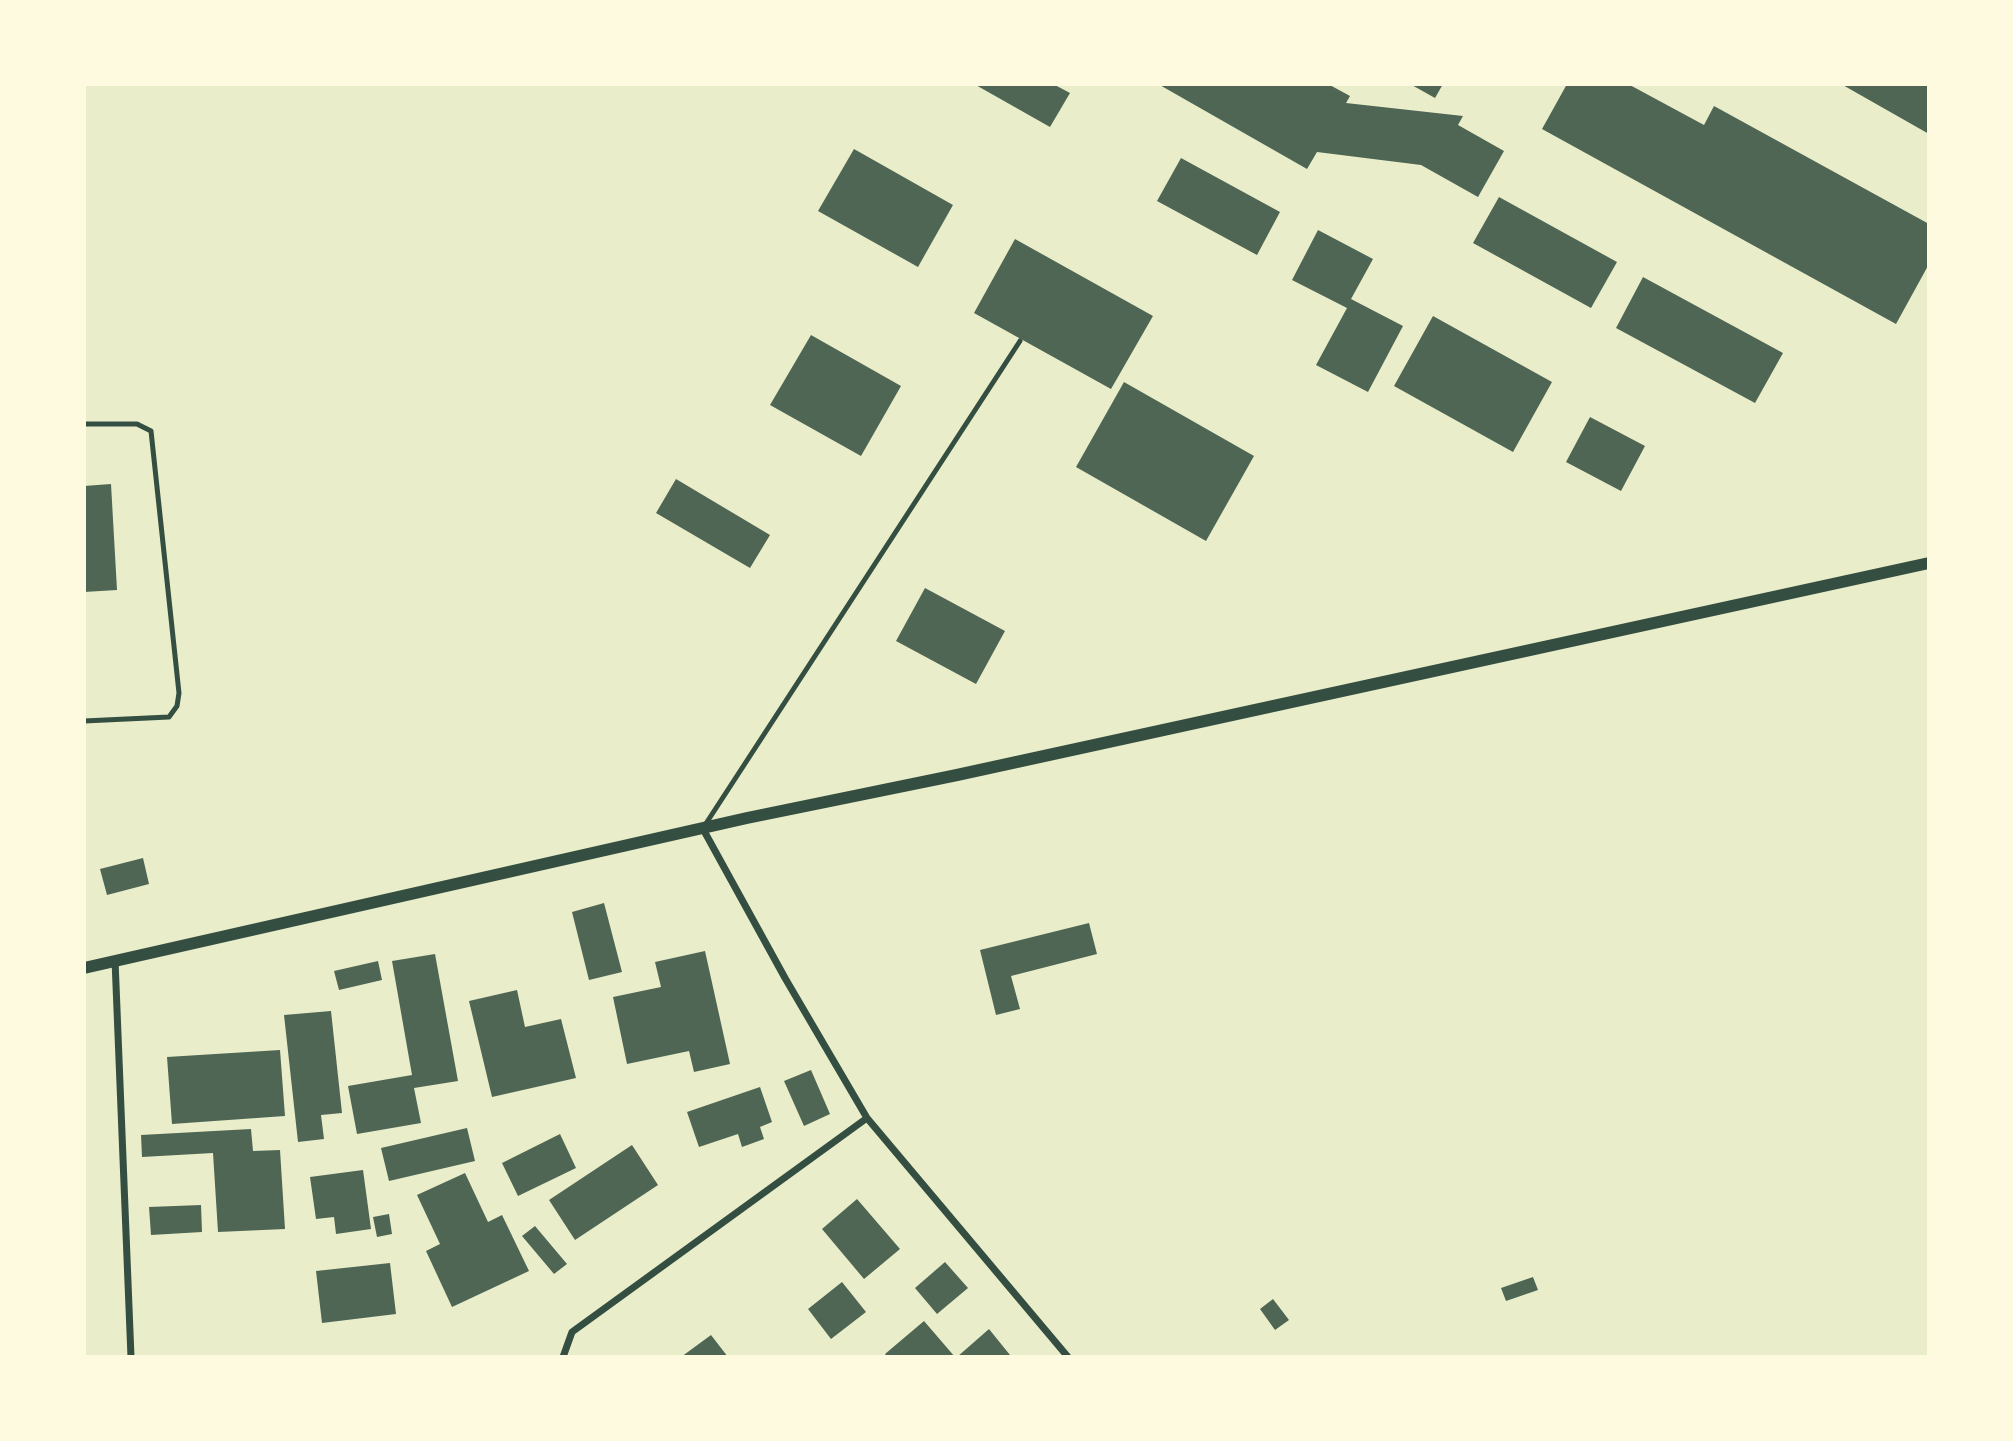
<!DOCTYPE html>
<style>
body{margin:0}
#map{position:relative;width:2013px;height:1441px;overflow:hidden;background:#e9edc9;font-family:Helvetica,sans-serif}
canvas{display:block}
.frame{position:absolute;inset:0;border:86px solid #fefae0;pointer-events:none}
</style>
<div id="map">
<canvas width="2013" height="1441"></canvas>
<div class="frame"></div>
</div>
<script>
const ctx = document.querySelector('canvas').getContext('2d');
ctx.lineJoin = 'round';
function paint(path, color) {
  ctx.fillStyle = color;
  ctx.fill(path, 'evenodd');
}
function poly(rows) {
  const path = new Path2D();
  for (const r of rows) {
    path.moveTo(r[0], r[1]);
    for (let i = 2; i < r.length; i += 2) path.lineTo(r[i], r[i + 1]);
  }
  return path;
}
function strokePath(path, color, width, dash) {
  ctx.strokeStyle = color;
  ctx.lineWidth = width;
  ctx.lineCap = dash ? 'butt' : 'round';
  ctx.setLineDash(dash || []);
  ctx.stroke(path);
}
paint(poly([
 [974,84,1053,84,1070,93,1050,127],
 [1158,84,1328,84,1350,96,1346,103,1463,116,1458,125,1504,151,1478,197,1421,165,1317,152,1307,169],
 [1410,84,1443,84,1435,98],
 [1567,84,1628,84,1704,125,1714,106,1929,224,1929,264,1896,324,1542,129],
 [1841,84,1929,84,1929,134],
 [854,149,953,205,918,267,818,211],
 [1181,158,1280,212,1257,255,1157,201],
 [1499,197,1617,262,1591,308,1473,243],
 [1318,230,1373,259,1351,299,1403,326,1368,392,1316,365,1347,308,1292,280],
 [1015,239,1153,316,1111,389,974,313],
 [1643,277,1783,353,1755,403,1616,328],
 [1433,316,1552,382,1513,452,1394,386],
 [811,335,901,386,861,456,770,405],
 [1124,382,1254,456,1206,541,1076,467],
 [1590,417,1645,446,1621,491,1566,462],
 [676,479,770,535,750,568,656,513],
 [111,484,117,590,84,592,84,486],
 [925,588,1005,631,976,684,896,641],
 [143,858,149,884,107,895,100,869],
 [604,903,622,972,589,980,572,912],
 [1089,923,1097,954,1011,976,1020,1009,996,1015,980,950],
 [705,951,730,1064,694,1072,689,1051,627,1064,613,997,661,987,655,962],
 [435,954,458,1081,414,1088,421,1123,357,1134,348,1086,412,1075,392,961],
 [378,961,382,980,339,990,334,971],
 [517,990,525,1027,561,1019,576,1078,492,1097,469,1001],
 [331,1011,342,1113,321,1115,324,1139,298,1142,284,1015],
 [280,1050,285,1116,172,1124,167,1057],
 [811,1070,830,1114,804,1126,784,1081],
 [760,1087,772,1122,760,1127,764,1139,742,1147,738,1134,699,1147,687,1112],
 [467,1128,475,1161,389,1181,381,1148],
 [251,1129,253,1151,280,1150,285,1229,218,1232,213,1153,142,1157,141,1135],
 [560,1134,576,1168,518,1196,502,1163],
 [632,1145,658,1185,575,1240,549,1200],
 [363,1170,371,1229,336,1234,334,1217,316,1219,310,1177],
 [465,1173,488,1222,502,1215,529,1271,452,1307,426,1251,440,1244,417,1195],
 [857,1199,900,1249,864,1279,822,1229],
 [201,1205,202,1232,151,1235,149,1207],
 [389,1214,392,1234,377,1237,373,1217],
 [535,1226,567,1264,554,1274,522,1236],
 [945,1262,968,1288,937,1314,915,1288],
 [390,1263,396,1314,322,1323,316,1271],
 [1533,1277,1538,1290,1506,1301,1501,1288],
 [842,1282,866,1312,831,1339,808,1309],
 [1273,1299,1289,1320,1275,1330,1260,1309],
 [924,1321,955,1357,887,1357,885,1354],
 [989,1329,1010,1355,1007,1357,957,1357],
 [711,1335,728,1357,681,1357]
]), '#4f6655');
strokePath(poly([
 [84,424,137,424,151,431,179,693,177,706,169,717,84,721],
 [705,825,1020,341]
]), '#344e41', 5);
strokePath(poly([
 [703,829,785,978,867,1118,1068,1357],
 [115,960,131,1357],
 [563,1357,572,1332,867,1118]
]), '#344e41', 7);
strokePath(poly([
 [84,968,747,818,957,775,1929,563]
]), '#344e41', 12);
</script>
